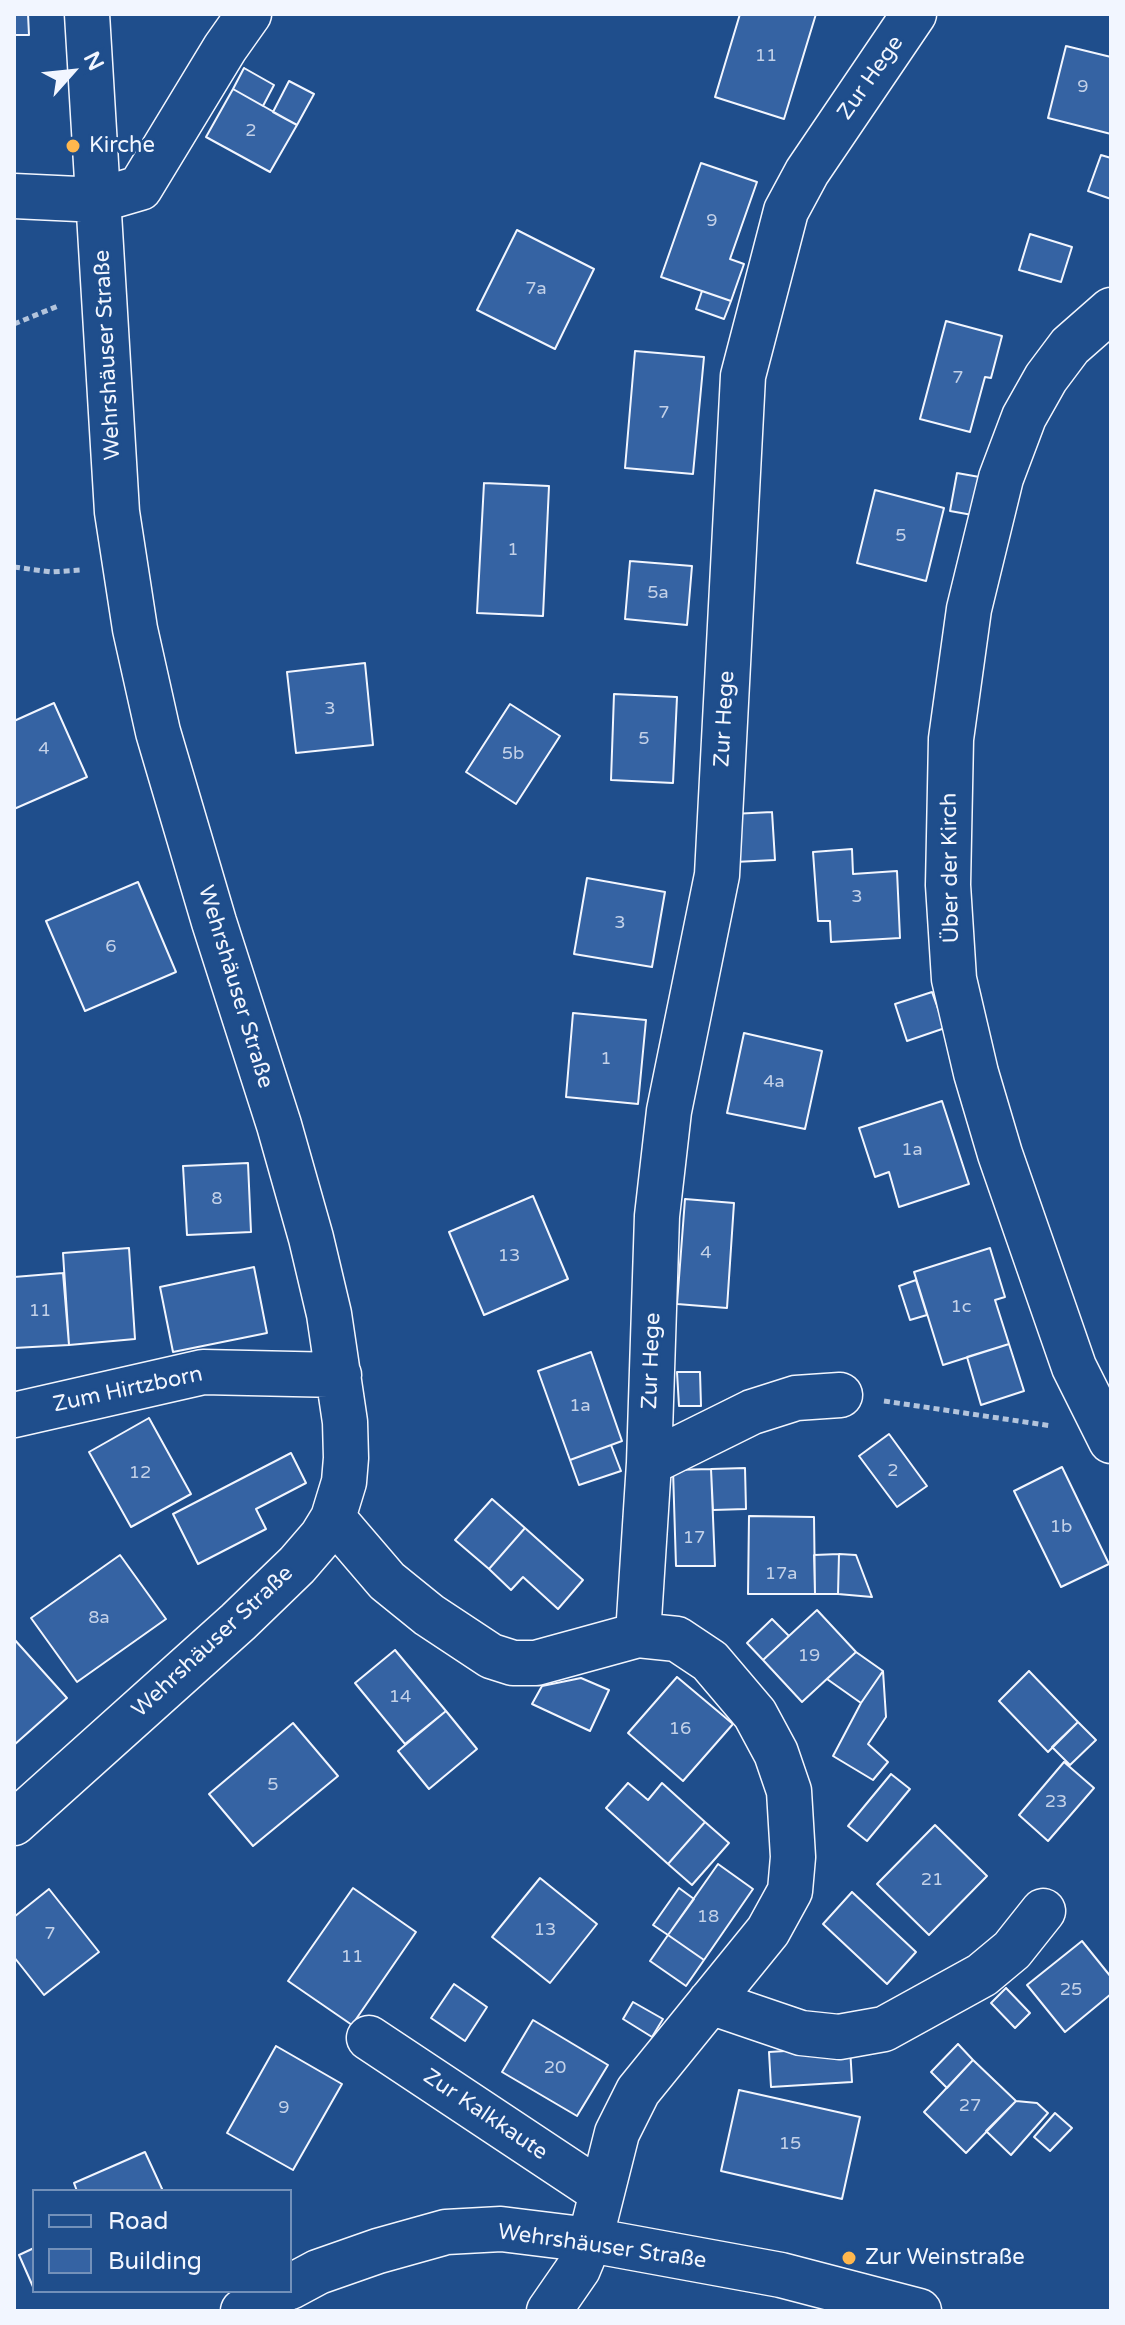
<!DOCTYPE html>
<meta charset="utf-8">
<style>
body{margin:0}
#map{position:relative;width:1125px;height:2325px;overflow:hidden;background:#1f4e8c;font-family:"Varela Round",sans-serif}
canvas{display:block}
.frame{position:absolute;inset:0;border:16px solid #f2f6ff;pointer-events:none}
.legend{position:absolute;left:32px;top:2189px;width:260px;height:104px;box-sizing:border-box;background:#1f4e8c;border:2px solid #7391ba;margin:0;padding:10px 14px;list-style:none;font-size:24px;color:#f2f6ff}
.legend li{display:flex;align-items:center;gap:16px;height:40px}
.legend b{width:40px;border:2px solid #7391ba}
.north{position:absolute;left:32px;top:32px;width:80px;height:80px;-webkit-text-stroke:6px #1f4e8c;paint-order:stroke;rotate:63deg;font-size:22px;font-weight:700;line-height:32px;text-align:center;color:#f2f6ff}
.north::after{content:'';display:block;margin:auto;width:28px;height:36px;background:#f2f6ff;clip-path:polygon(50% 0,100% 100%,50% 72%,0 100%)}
</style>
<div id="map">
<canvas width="1125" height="2325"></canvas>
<div class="frame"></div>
<ul class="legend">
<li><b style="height:10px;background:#1f4e8c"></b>Road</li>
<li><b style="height:22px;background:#3563a3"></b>Building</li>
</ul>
<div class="north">N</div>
</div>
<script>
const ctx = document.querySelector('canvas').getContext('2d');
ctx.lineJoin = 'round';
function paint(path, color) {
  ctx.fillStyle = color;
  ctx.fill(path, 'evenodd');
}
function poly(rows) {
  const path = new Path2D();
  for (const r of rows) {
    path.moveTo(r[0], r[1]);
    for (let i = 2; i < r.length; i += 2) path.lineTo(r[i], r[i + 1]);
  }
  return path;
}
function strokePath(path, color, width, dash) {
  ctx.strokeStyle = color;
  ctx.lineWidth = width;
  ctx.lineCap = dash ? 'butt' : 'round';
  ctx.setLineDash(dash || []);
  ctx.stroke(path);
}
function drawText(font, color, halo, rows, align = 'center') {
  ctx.font = font + ' "Varela Round",sans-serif';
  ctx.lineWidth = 6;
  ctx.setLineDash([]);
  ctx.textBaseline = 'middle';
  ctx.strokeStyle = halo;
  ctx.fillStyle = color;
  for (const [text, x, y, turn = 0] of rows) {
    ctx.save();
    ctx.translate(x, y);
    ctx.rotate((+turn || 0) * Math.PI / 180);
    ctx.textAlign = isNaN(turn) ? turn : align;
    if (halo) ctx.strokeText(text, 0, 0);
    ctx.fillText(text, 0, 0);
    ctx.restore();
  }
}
const building = poly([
 [14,14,28,14,29,35,14,35,14,14],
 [740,14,816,14,784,119,715,97,740,14],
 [1066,46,1111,57,1111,134,1048,118,1066,46],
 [244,68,274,85,263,106,233,89,244,68],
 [289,81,314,94,297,125,273,112,289,81],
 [233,89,297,125,270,172,206,137,233,89],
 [1101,155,1111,158,1111,199,1088,191,1101,155],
 [701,163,757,182,730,259,744,264,731,301,661,277,701,163],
 [517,230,594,269,555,349,477,310,517,230],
 [1030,234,1072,247,1061,282,1019,270,1030,234],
 [702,291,731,301,724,319,696,309,702,291],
 [946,321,1002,336,991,378,985,377,970,432,920,419,946,321],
 [635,351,704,357,693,474,625,468,635,351],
 [957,473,985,478,978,516,950,511,957,473],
 [484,483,549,486,543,616,477,613,484,483],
 [875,490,944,508,926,581,857,563,875,490],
 [630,561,692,566,687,625,625,619,630,561],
 [365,663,373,745,296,753,287,672,365,663],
 [614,694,677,697,673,783,611,780,614,694],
 [54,703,87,777,14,809,14,721,54,703],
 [510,704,560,736,516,804,466,772,510,704],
 [772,812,775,860,735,862,732,814,772,812],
 [852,849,853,874,897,871,900,938,831,942,830,921,818,921,813,852,852,849],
 [587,878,665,892,652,967,574,954,587,878],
 [138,882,176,972,85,1011,46,921,138,882],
 [932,992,945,1028,907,1041,895,1004,932,992],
 [573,1013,646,1020,638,1104,566,1097,573,1013],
 [744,1033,822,1051,805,1129,727,1113,744,1033],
 [942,1101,969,1184,899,1207,889,1172,875,1177,859,1128,942,1101],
 [248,1163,251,1232,187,1235,183,1166,248,1163],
 [533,1196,568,1279,484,1315,449,1232,533,1196],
 [685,1199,734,1203,727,1308,677,1304,685,1199],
 [129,1248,135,1339,69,1345,63,1253,129,1248],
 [990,1248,1005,1297,995,1300,1009,1344,943,1365,914,1272,990,1248],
 [254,1267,267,1333,173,1352,160,1287,254,1267],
 [63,1273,69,1345,14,1348,14,1277,63,1273],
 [916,1280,927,1315,910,1320,899,1286,916,1280],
 [1009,1344,1024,1391,981,1405,967,1357,1009,1344],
 [591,1352,622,1441,570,1460,538,1371,591,1352],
 [677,1372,700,1372,701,1406,679,1406,677,1372],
 [149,1418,191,1494,131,1527,89,1452,149,1418],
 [889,1434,927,1486,897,1507,859,1456,889,1434],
 [611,1445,621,1471,579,1485,570,1460,611,1445],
 [291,1453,306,1483,256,1509,266,1529,198,1564,173,1514,291,1453],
 [1062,1467,1109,1564,1061,1587,1014,1491,1062,1467],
 [745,1468,746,1509,713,1510,711,1469,745,1468],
 [711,1469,715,1566,676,1566,673,1470,711,1469],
 [492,1499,525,1528,489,1569,455,1540,492,1499],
 [749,1516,814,1517,815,1594,748,1594,749,1516],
 [525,1528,583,1580,558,1609,523,1577,511,1590,489,1569,525,1528],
 [839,1554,856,1555,872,1597,838,1594,839,1554],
 [839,1554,838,1594,815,1594,814,1555,839,1554],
 [120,1555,166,1619,77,1682,31,1618,120,1555],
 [817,1610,856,1652,802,1702,763,1660,817,1610],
 [772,1619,789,1636,763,1660,747,1643,772,1619],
 [14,1639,67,1698,14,1745,14,1639],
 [395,1650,446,1711,405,1744,355,1683,395,1650],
 [856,1652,883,1671,861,1703,827,1679,856,1652],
 [883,1671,886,1717,868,1744,888,1762,873,1780,833,1756,861,1703,883,1671],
 [1029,1671,1078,1722,1048,1752,999,1701,1029,1671],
 [677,1677,733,1724,683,1781,628,1733,677,1677],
 [581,1678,609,1690,590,1731,532,1704,542,1686,581,1678],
 [446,1711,477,1749,429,1789,398,1751,446,1711],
 [1078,1722,1096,1740,1070,1765,1052,1747,1078,1722],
 [293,1723,338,1776,253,1846,209,1794,293,1723],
 [1064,1762,1094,1788,1048,1841,1019,1815,1064,1762],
 [891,1774,910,1789,867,1841,848,1826,891,1774],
 [628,1783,648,1800,662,1783,705,1822,668,1864,606,1808,628,1783],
 [705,1822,729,1843,692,1885,668,1864,705,1822],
 [935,1825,987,1876,929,1935,877,1884,935,1825],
 [718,1864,753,1889,704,1960,668,1935,718,1864],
 [540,1878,597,1924,550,1983,492,1937,540,1878],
 [353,1888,416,1932,352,2025,288,1981,353,1888],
 [679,1888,694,1899,668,1935,653,1925,679,1888],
 [49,1889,99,1952,44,1995,14,1957,14,1917,49,1889],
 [852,1892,916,1952,887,1984,823,1924,852,1892],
 [668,1935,704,1960,686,1986,650,1961,668,1935],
 [1082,1941,1111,1977,1111,1994,1065,2032,1027,1985,1082,1941],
 [454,1984,487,2007,465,2041,431,2018,454,1984],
 [1006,1988,1030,2013,1015,2028,991,2003,1006,1988],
 [633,2002,663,2019,652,2037,623,2019,633,2002],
 [533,2020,608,2065,577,2116,502,2072,533,2020],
 [958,2044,973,2060,947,2088,931,2072,958,2044],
 [276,2046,342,2084,293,2170,227,2133,276,2046],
 [850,2047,852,2082,771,2087,769,2052,850,2047],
 [973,2060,1016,2101,966,2153,924,2112,973,2060],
 [739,2090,860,2117,842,2199,721,2171,739,2090],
 [1016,2101,1037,2103,1048,2113,1011,2155,986,2131,1016,2101],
 [1055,2113,1072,2128,1050,2151,1034,2137,1055,2113],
 [145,2152,163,2191,77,2191,74,2183,145,2152],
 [34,2248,34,2289,19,2255,34,2248]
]);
paint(building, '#3563a3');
strokePath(building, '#f2f6ff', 2);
const minor = poly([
 [14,196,99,200,140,188,225,48,249,14],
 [1111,310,1070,346,1046,378,1024,417,1001,478,969,609,951,739,948,885,954,979,976,1073,1000,1154,1074,1367,1111,1441],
 [14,1415,203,1372,339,1375],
 [649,1463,752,1412,796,1398,840,1395],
 [333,1518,387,1581,429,1615,491,1656,513,1663,536,1663,638,1635,677,1639,710,1661,755,1714,776,1753,789,1791,793,1857,790,1891,768,1931,638,2091,617,2133,590,2240,578,2269,549,2311],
 [638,1635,649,1463,657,1216,669,1111,717,875,743,376,786,211,807,172,914,14],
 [14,1823,238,1622,297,1565,322,1536,333,1518,344,1482,346,1458,345,1422,329,1314,311,1238,279,1125,214,922,158,732,135,629,117,512,87,14],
 [710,2002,801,2033,839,2037,884,2029,982,1975,1012,1950,1043,1911],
 [369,2038,601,2192],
 [290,2287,318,2272,378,2251,446,2232,501,2229,590,2240,781,2275,919,2311],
 [243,2311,282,2291]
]);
strokePath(minor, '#f2f6ff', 47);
strokePath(poly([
 [14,324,58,306],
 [14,567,51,572,81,570],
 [884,1401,1052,1426]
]), '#b3c4dc', 5, [6, 4]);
strokePath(minor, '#1f4e8c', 44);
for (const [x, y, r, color] of [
 [73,146,8,"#ffb74d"],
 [849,2258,8,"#ffb74d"]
]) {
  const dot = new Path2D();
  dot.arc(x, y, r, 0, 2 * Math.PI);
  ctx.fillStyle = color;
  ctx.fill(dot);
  strokePath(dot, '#1f4e8c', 3);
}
drawText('18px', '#c3d1e8', null, [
 ["11",766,56],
 ["9",1083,87],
 ["2",251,131],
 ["9",712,221],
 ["7a",536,289],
 ["7",958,378],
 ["7",664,413],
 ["5",901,536],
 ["1",513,550],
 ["5a",658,593],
 ["3",330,709],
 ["5",644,739],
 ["4",44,749],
 ["5b",513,754],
 ["3",857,897],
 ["3",620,923],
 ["6",111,947],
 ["1",606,1059],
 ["4a",774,1082],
 ["1a",912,1150],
 ["8",217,1199],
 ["4",706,1253],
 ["13",509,1256],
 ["1c",961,1307],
 ["11",40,1311],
 ["1a",580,1406],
 ["2",893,1471],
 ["12",140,1473],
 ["1b",1061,1527],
 ["17",694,1538],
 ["17a",781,1574],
 ["8a",99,1618],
 ["19",809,1656],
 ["14",400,1697],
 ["16",680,1729],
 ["5",273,1785],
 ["23",1056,1802],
 ["21",932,1880],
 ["18",708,1917],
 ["13",545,1930],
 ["7",50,1934],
 ["11",352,1957],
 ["25",1071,1990],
 ["20",555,2068],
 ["27",970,2106],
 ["9",284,2108],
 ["15",790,2144]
]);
drawText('22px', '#f2f6ff', '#1f4e8c', [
 ["Zur Hege",871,78,-55],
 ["Wehrshäuser Straße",108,355,-93],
 ["Zur Hege",725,719,-87],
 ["Über der Kirch",951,868,-91],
 ["Wehrshäuser Straße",235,987,73],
 ["Zur Hege",652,1361,-88],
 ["Zum Hirtzborn",128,1390,-12],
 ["Wehrshäuser Straße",213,1642,-43],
 ["Zur Kalkkaute",485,2115,34],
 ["Wehrshäuser Straße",602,2247,8]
]);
drawText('22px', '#f2f6ff', '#1f4e8c', [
 ["Kirche",89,146],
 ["Zur Weinstraße",865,2258]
], 'left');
</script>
